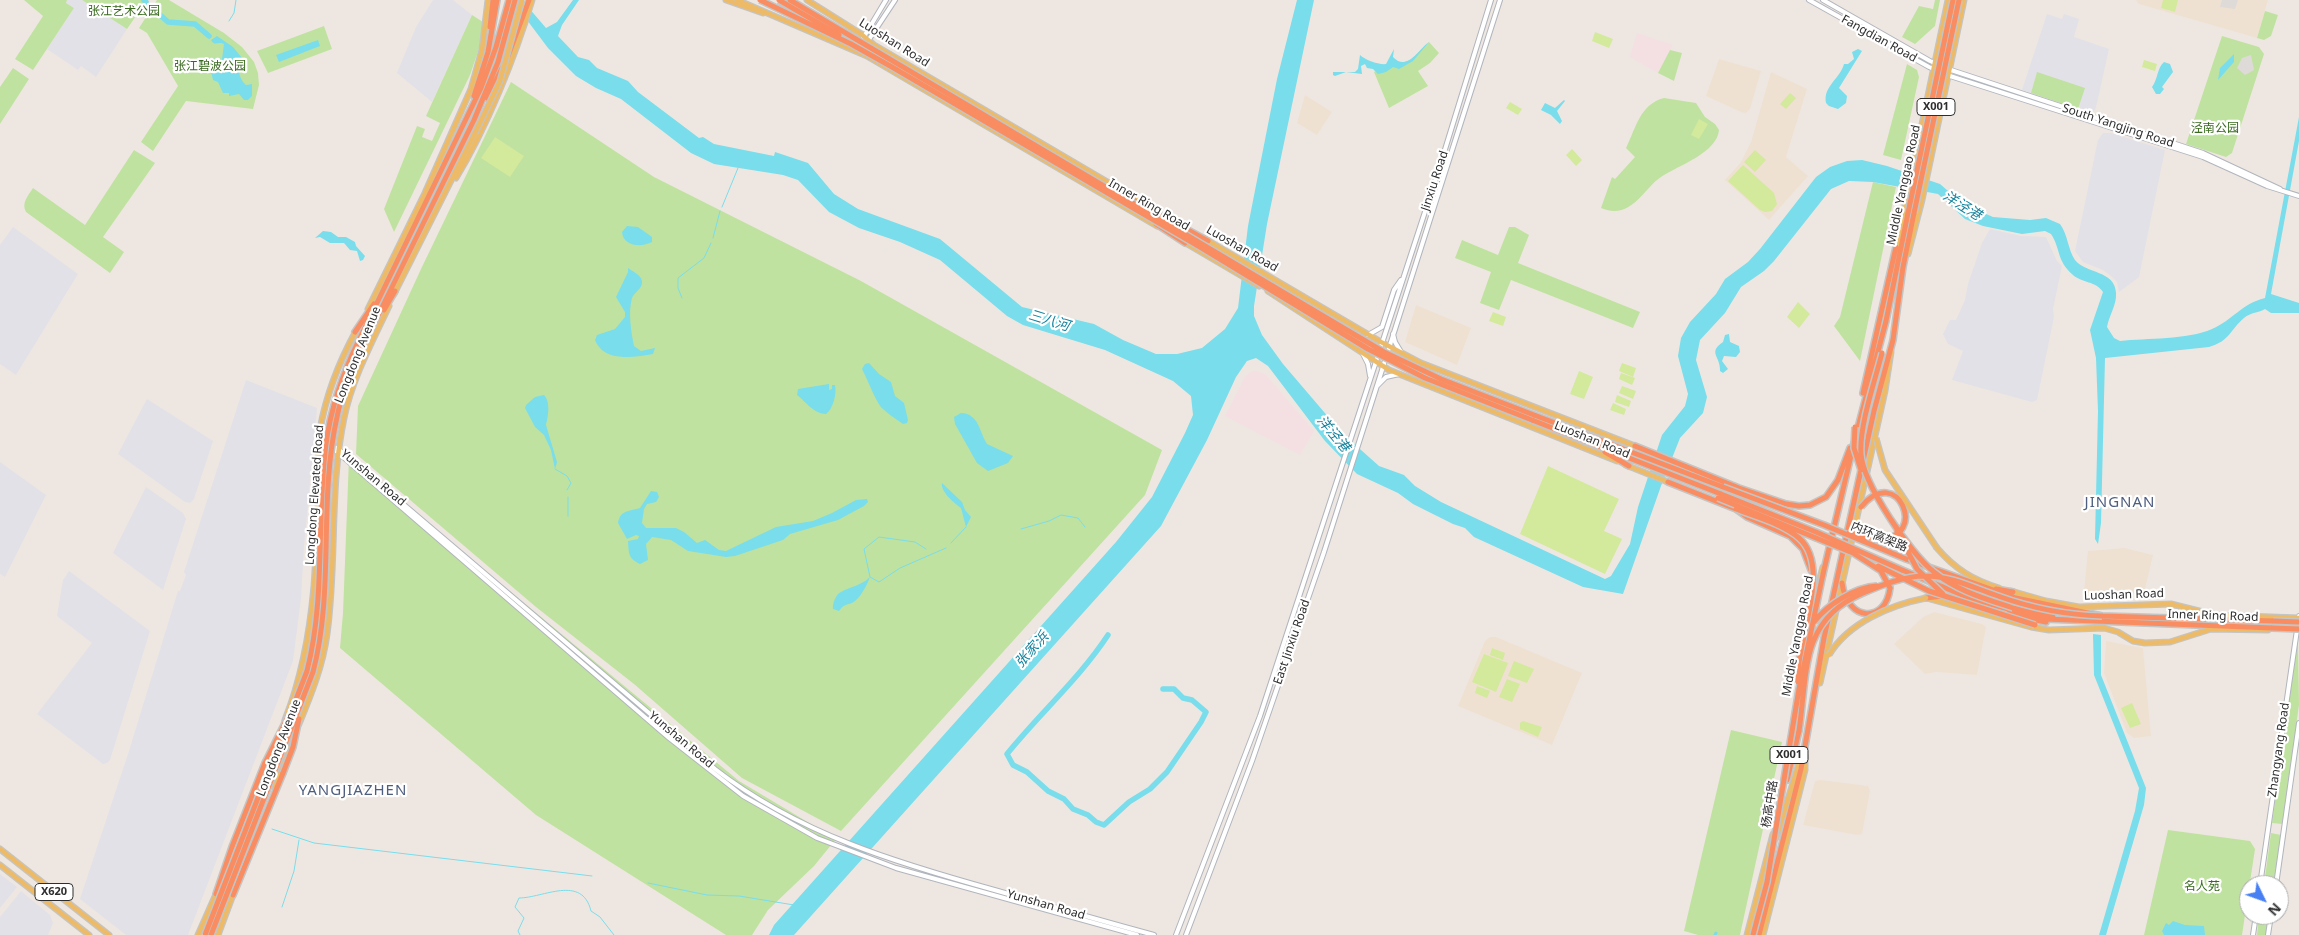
<!DOCTYPE html>
<html>
<head>
<meta charset="utf-8">
<style>
  body { margin:0 }
  #map { position:relative; width:2299px; height:935px; overflow:hidden; background:#eee7e1; font-family:"Noto Sans",sans-serif }
  canvas { display:block }
  .north { position:absolute; left:2239px; top:875px; width:50px; height:50px; box-sizing:border-box; background:#fff; border:1px solid #ababab; border-radius:50%; rotate:132deg; font-size:14px; font-weight:700; line-height:20px; text-align:center; color:#2e2e2e }
  .north::after { content:''; display:block; margin:auto; width:18px; height:22px; background:#4880f4; clip-path:polygon(50% 0,100% 100%,50% 72%,0 100%) }
</style>
</head>
<body>
<div id="map">
<canvas width="2299" height="935"></canvas>
<div class="north">N</div>
</div>
<script>
const ctx = document.querySelector('canvas').getContext('2d');
ctx.lineJoin = 'round';
function fill(path, color) {
  ctx.fillStyle = color;
  ctx.fill(path, 'evenodd');
}
function trace(path, color, width, dash) {
  ctx.strokeStyle = color;
  ctx.lineWidth = width;
  ctx.lineCap = dash ? 'butt' : 'round';
  ctx.setLineDash(dash || []);
  ctx.stroke(path);
}
function drawText(font, color, halo, rows, align = 'center') {
  ctx.font = font + ' "Noto Sans","Noto Sans SC",sans-serif';
  ctx.lineWidth = 4.5;
  ctx.setLineDash([]);
  ctx.textBaseline = 'middle';
  ctx.strokeStyle = halo;
  ctx.fillStyle = color;
  for (const [text, x, y, turn = 0] of rows) {
    ctx.save();
    ctx.translate(x, y);
    ctx.rotate((+turn || 0) * Math.PI / 180);
    ctx.textAlign = isNaN(turn) ? turn : align;
    if (halo) ctx.strokeText(text, 0, 0);
    ctx.fillText(text, 0, 0);
    ctx.restore();
  }
}
const industrial = new Path2D(`
  M67 0H82L127 29 96 77 81 66 78 70 47 49 74 8 66 3Z
  M433 0H453L472 15 432 102 397 73 416 27Z
  M2047 14 2062 19 2064 14 2079 19 2074 37 2109 49 2097 103 2095 110 2091 112 2022 90Z
  M2103 133H2111L2165 150 2139 277 2119 292 2117 282 2111 276 2103 270 2083 262 2075 251 2098 140Z
  M13 227 78 274 16 375 0 364V245Z
  M1990 229 2021 236 2046 237 2057 261 2062 266 2053 309 2054 317 2037 400 2032 402 1952 380 1963 351 1948 344 1943 334 1950 320H1956L1965 300 1968 284 1982 243Z
  M246 380 317 408 304 546 301 598 293 661 188 935H126L80 899 129 751 178 591H180L186 575 184 572Z
  M147 399 213 441 194 499 190 503 185 502 118 454Z
  M0 462 46 495 5 577 0 574Z
  M146 487 183 513 186 519 163 590 113 553Z
  M69 571 150 631 110 760 107 763 103 764 37 714 92 643 57 616 63 580Z
  M0 874 17 887 0 908Z
  M21 891 50 915 53 923 48 935H0V917Z`);
const education = new Path2D(`
  M2136 0H2268L2257 38 2139 4Z
  M1719 59 1761 71 1750 109 1746 113 1741 112 1706 96Z
  M1771 72 1807 89 1786 157 1808 176 1769 220 1725 180 1741 162 1751 142Z
  M1305 95 1332 112 1317 135 1297 123Z
  M1416 305 1471 328 1457 365 1405 342Z
  M2124 548 2153 555 2143 598 2116 602 2083 601 2088 551Z
  M1934 612 1982 624 1986 627 1977 675 1936 672 1925 674 1894 644 1923 617Z
  M1490 637H1496L1582 673 1552 745 1458 706 1485 641Z
  M2106 641 2143 648 2151 736 2134 738 2127 733 2104 673Z
  M1821 780 1868 786 1870 791 1862 834 1857 835 1803 825 1815 781Z`);
const medical = new Path2D(`
  M1637 33 1673 45 1658 73 1630 57Z
  M1252 371H1258L1266 375 1314 431 1300 455 1225 416 1245 377Z`);
const green = new Path2D(`
  M24 0H67L66 3 74 8 33 70 15 59 43 16Z
  M82 0H147L127 29Z
  M157 0H169L224 33 242 47 254 62 258 73 259 85 253 109 186 101 153 151 141 142 178 86 147 33 139 28Z
  M1935 0H1940L1935 26 1915 44 1902 37 1919 6 1933 9Z
  M2265 11 2278 15 2271 36 2264 40 2257 38Z
  M472 15 483 22 480 46 470 75 394 232 384 209 417 126 425 129 422 137 432 141 440 123 426 116Z
  M324 26 332 49 268 73 257 51Z
  M2222 36 2259 47 2264 54 2232 153 2226 157 2186 144Z
  M1429 42 1439 53 1430 63 1418 71 1428 86 1389 108 1374 72 1381 68 1411 60Z
  M1670 50 1682 53 1674 81 1658 73Z
  M1907 64 1917 70 1919 77 1901 160 1883 155Z
  M13 68 29 79 0 124V87Z
  M2037 72 2085 88 2078 109 2031 93Z
  M511 82 654 177 861 281 1162 450 1145 495 841 831 742 778 634 684 536 607 356 454 358 406 421 269Z
  M1664 98 1696 103 1705 117 1715 124 1719 130C1717 153 1679 165 1661 177 1644 188 1631 221 1601 208L1612 177 1615 179 1635 157 1626 148C1636 128 1640 104 1664 98Z
  M134 150 155 163 103 237 124 252 110 273 26 212C21 203 28 196 33 188L85 225Z
  M1873 182 1896 187 1860 361 1834 326 1840 317Z
  M1509 227H1515L1529 235 1518 263 1640 312 1633 328 1511 280 1499 310 1480 303 1491 272 1455 258 1462 240 1498 255Z
  M349 458 739 781 836 839 814 866 768 910 752 935H726L536 815 340 648 343 613Z
  M2298 640 2299 705 2282 824 2272 823Z
  M1731 730 1782 742 1740 935H1698L1684 931Z
  M2168 830 2250 841 2255 849 2242 935H2144Z
  M2271 833 2281 835 2273 885H2264Z
  M2259 915H2269L2266 935H2257Z`);
const pitch = new Path2D(`
  M2163 0H2178L2175 12 2161 8Z
  M1595 32 1613 39 1609 48 1592 41Z
  M2144 60 2157 64 2155 71 2142 67Z
  M1790 93 1796 98 1786 109 1780 104Z
  M1510 102 1522 109 1518 115 1506 108Z
  M1699 119 1708 124 1699 139 1691 135Z
  M495 137 524 156 510 177 481 158Z
  M1572 149 1582 160 1576 166 1566 155Z
  M1755 150 1766 160 1755 172 1744 162Z
  M1743 165 1774 193 1777 204 1772 211 1765 212 1760 210 1728 181Z
  M1798 302 1810 314 1799 328 1787 317Z
  M1493 312 1506 317 1503 326 1489 321Z
  M1622 363 1636 368 1633 377 1619 371Z
  M1579 371 1593 377 1584 399 1570 394Z
  M1621 373 1635 378 1632 385 1619 379Z
  M1622 386 1636 391 1633 399 1619 393Z
  M1617 395 1631 401 1629 407 1615 402Z
  M1613 403 1626 409 1624 415 1610 410Z
  M1548 466 1619 499 1604 531 1622 539 1605 574 1520 534Z
  M1492 648 1505 653 1503 660 1490 655Z
  M1484 654 1508 663 1496 692 1472 682Z
  M1514 661 1534 669 1527 683 1508 676Z
  M1507 679 1520 684 1512 702 1499 697Z
  M1477 686 1490 691 1487 698 1475 693Z
  M2132 703 2141 724 2130 728 2121 708Z
  M1523 721 1542 727 1538 737 1520 729V723Z`);
const plaza = new Path2D(`
  M2222 0H2238L2235 9 2220 7Z
  M2251 55 2254 70 2245 75 2237 68 2242 58Z`);
const water = new Path2D(`
  M512 0H522L546 28 557 22 573 0H579L562 25 558 36 578 57 589 60 597 68 628 81 638 92 699 138 703 137 714 144 774 156 775 152 808 163 834 194 858 209 940 239 1022 307 1094 324 1123 340 1156 354H1177L1202 348 1225 329 1238 308 1248 226 1277 79 1297 0H1314L1267 224 1254 306V316L1262 335 1283 364 1342 433 1379 466 1404 475 1415 486 1441 502 1605 579 1611 576 1630 544 1638 507 1662 435 1685 406 1688 394 1678 356 1681 338 1690 322 1716 294 1725 279 1748 262 1760 249 1816 177 1830 167 1847 161 1862 160 1887 166 1940 184 1963 204 1993 217 2030 220 2046 218 2060 224C2068 235 2068 250 2075 260 2086 274 2115 270 2116 293 2117 304 2109 316 2107 327L2114 338 2120 341C2147 338 2187 340 2212 329 2233 320 2241 304 2265 298L2299 117V141L2271 294 2299 303V313H2271L2265 309C2259 313 2251 312 2244 318 2230 330 2230 341 2209 347L2105 358 2101 523 2098 544 2095 539 2098 411 2096 358 2090 330 2103 292C2096 281 2082 283 2073 275 2056 260 2061 249 2051 234L2045 231 2022 234 1983 226 1965 219 1938 194 1873 182 1849 181 1831 189 1774 261 1764 271 1741 287 1725 313 1700 340 1696 360 1707 397 1703 413 1680 438 1661 486 1623 594 1583 587 1474 537 1465 528 1453 524 1413 504 1398 493 1357 474 1325 441 1268 366 1256 358 1247 361 1236 377 1207 440 1161 526 794 935H769L774 925 1116 542 1152 497 1185 433 1193 415 1191 396 1173 381 1105 350 1023 325 1007 316 940 260 900 242 859 228 829 212 798 180 783 175 714 164 691 153 621 99 596 88 576 76 548 48Z
  M217 36 233 47 242 58C237 67 238 78 246 85L252 84V96L248 100H244L239 94 229 96V93H223L218 82 213 80 210 67 215 58 222 59 224 44C219 41 214 47 211 40Z
  M318 40 320 46 279 62 276 55Z
  M1429 42 1413 61 1399 69 1393 67 1386 72 1378 74 1373 69 1367 68 1365 64 1361 66 1362 74 1346 72 1335 76 1333 75V72H1355L1358 69 1360 55C1365 60 1379 65 1386 64L1394 49 1393 57C1407 72 1418 50 1429 42Z
  M1858 49 1862 51 1839 88 1847 96 1846 103 1838 109 1829 106 1826 103C1823 86 1840 79 1844 64H1848L1854 59 1852 52Z
  M2234 54V62L2218 80 2220 68Z
  M2164 62 2170 64 2173 72 2162 87 2164 89 2160 94H2156L2152 87C2158 79 2157 68 2164 62Z
  M1564 100 1565 101 1557 111 1562 121 1560 124 1551 115 1541 110 1545 103 1555 108Z
  M627 226 638 227 652 237V242C641 248 623 246 622 232Z
  M323 231 331 232 338 237H346L355 242 356 246 365 256 363 260 360 261 357 251 350 250 344 243H330L320 237 315 238Z
  M628 268C632 271 641 275 642 281 643 289 634 292 632 298 628 312 631 331 634 346L641 351 655 348 653 354C635 357 604 363 595 340L597 335 615 329 625 317V312L616 297 628 272Z
  M1729 334 1730 342 1739 346 1740 352 1736 357 1724 356 1722 361 1728 369 1723 373 1720 371C1721 356 1707 353 1723 342L1725 335Z
  M869 363 879 374 891 382 895 396 904 403 908 420 907 423 903 424C896 419 888 414 883 409 877 405 867 378 862 369L865 364Z
  M829 384V390L832 389V385H835C837 394 833 409 826 414 814 414 806 402 797 395L798 389Z
  M544 395C551 402 548 417 546 425L557 462 555 469 551 450 544 435 535 427 525 408 526 405 535 397Z
  M961 413C979 414 979 431 987 444L1013 456 1008 463 988 471 977 463 955 424 954 417Z
  M942 483 962 502 965 510 971 517 966 527 961 508C954 503 940 491 942 483Z
  M651 491 657 492 659 497 656 502 647 504 644 509 642 523 646 528H676L684 532 697 543 705 540 719 550 726 551 776 527 813 521 832 513 856 500 867 499 868 502 864 506 838 520 790 534 783 540 735 556 726 557 688 551 671 540 652 537 646 544 648 560 640 564C628 558 629 554 628 541L638 539 639 536 636 535 627 539 618 523C620 510 630 511 640 508Z
  M870 577C867 585 860 599 852 603 846 605 843 605 839 611L833 609C832 604 836 594 841 592 851 586 861 586 870 577Z
  M2093 634 2101 635V675L2146 788 2144 805 2106 935H2099L2135 811 2139 788 2094 675Z
  M2173 921 2185 925 2204 926 2205 935H2164L2162 931 2166 923 2169 925Z`);
const stream = new Path2D(`
  M229 21 234 13 236 0
  M722 207 738 168
  M713 238 720 211
  M682 298 678 288V278L704 258 711 243
  M555 469 567 476 571 483 567 490
  M568 497V516
  M1021 529 1049 521 1061 515 1078 518 1085 527
  M951 543 966 527
  M926 549 915 542 879 537 864 549 870 577 879 582 900 568 946 548
  M272 829 314 843 592 876
  M648 883 707 895 739 896 794 905
  M282 907 294 871 299 840
  M520 935 518 931 524 918 515 907 519 898C543 898 582 874 591 911L600 917 614 935`);
const canal = new Path2D(`
  M1715 935 1716 933`);
const river = new Path2D(`
  M144 0 146 2
  M150 6 168 22 195 24 209 36
  M1108 635C1079 679 1040 713 1007 754L1013 765 1027 772 1048 791 1064 799 1073 809 1088 815 1096 822 1104 825 1129 802 1150 789 1167 772 1201 722 1206 712 1192 700 1183 698 1174 689H1163`);
const secondary = new Path2D(`
  M1809 0 1929 67 1950 76 2203 157 2267 186 2299 196
  M1823 0 1930 61 1951 70 2203 153 2280 189
  M864 47 895 0
  M856 50 886 0
  M1393 334 1395 342 1401 352
  M1368 335 1382 327 1394 290 1401 280
  M1362 352 1368 364 1370 376
  M1377 386 1386 377 1399 374
  M2260 885 2299 616
  M2276 885 2299 723
  M1137 935 896 868 817 838 743 796 669 738 320 437 343 453 715 769C799 834 897 863 998 891 1050 906 1102 921 1154 935
  M1176 935 1260 716 1439 169 1491 0
  M1186 935 1252 761 1324 552 1500 0
  M2253 935 2256 915
  M2268 935 2271 915`);
const primary = new Path2D(`
  M726 0 763 13
  M737 0 867 56 1157 226
  M807 0 861 34 874 45 1138 200
  M456 178C487 127 515 57 532 0
  M1205 239 1381 342 1421 363 1635 446
  M1184 242 1259 286
  M1896 249 1948 0
  M1908 254 1922 200 1964 0
  M1268 291 1389 370 1617 461
  M394 294 475 133
  M368 309 425 193 471 89 482 50 488 0
  M1626 465 1668 482
  M1937 548C1955 569 1973 580 1999 588
  M2011 591 2046 601 2079 607 2171 604 2215 615 2299 618
  M1930 599 2031 627 2049 630 2104 628 2118 632 2133 641 2145 643 2170 642 2211 629 2268 630
  M1812 607 1823 567
  M1801 664 1807 635
  M1820 683 1885 391 1891 352
  M285 720C302 677 310 632 314 586 316 560 317 533 318 506 318 481 317 456 320 430 326 395 339 362 356 331
  M299 724C311 695 323 665 327 634 337 562 329 489 344 418 352 379 372 342 389 306
  M275 787 292 743
  M1776 838 1801 757
  M0 849 109 935
  M0 865 89 935
  M1758 906 1767 870
  M198 935 217 892
  M218 935 234 892
  M1747 935 1773 834
  M1763 935 1800 790 1805 770V756`);
const highway = new Path2D(`
  M490 27 493 0
  M508 56 529 0
  M474 96 488 52 497 0
  M487 98 502 68
  M1124 195 1208 241
  M1156 224 1185 243
  M384 310 395 291
  M355 332 374 304
  M359 340 481 88 496 47 509 0
  M365 342 474 120 498 62 515 0
  M1863 393 1896 247
  M1534 415 1723 487
  M1532 420 1721 494
  M1856 435 1886 321 1908 213
  M1635 446 1739 488 1786 504 1799 506 1810 505 1826 497 1838 480 1850 448
  M1605 452 1629 466
  M1668 482 1736 509 1747 517 1790 536 1803 549 1811 570
  M1906 559 2016 598 2102 616 2273 621
  M1902 570 1972 599 2045 619 2272 628
  M1823 574 1854 443
  M1842 583C1847 622 1886 624 1890 588
  M1996 589 2013 592
  M1926 598 1943 596
  M2013 608 2053 617
  M2008 614 2046 622
  M1787 780 1799 731
  M216 894 232 847 265 763
  M233 895 283 773
  M1759 935 1801 769 1824 638 1874 411 1893 340 1903 267 1914 213`);
const primaryBridge = new Path2D(`
  M475 133 500 81 522 0
  M1876 438 1885 470 1937 548
  M1829 655C1848 623 1890 605 1926 598`);
const highwayBridge = new Path2D(`
  M760 0 851 44 892 67 1200 247 1368 349 1425 378 1532 420
  M779 0 839 35
  M790 0 1384 352 1441 379 1534 415
  M1908 213 1953 0
  M1914 213 1959 0
  M1882 353C1875 381 1859 426 1861 454 1863 484 1910 553 1934 572 1957 591 1986 599 2013 608
  M1855 427 1854 448 1861 470
  M1723 487 1824 525 1906 559
  M1721 494 1816 532 1902 570
  M1718 498 1853 553 1881 571 1890 588
  M1736 509C1756 517 1783 524 1799 538 1833 568 1795 642 1798 682
  M1897 531 1917 569 1943 594
  M1849 533C1859 535 1870 539 1880 539 1929 538 1898 462 1861 507
  M1878 566 1929 591 2035 625
  M2273 621 2299 622
  M1814 622C1827 605 1855 587 1877 586
  M2272 628 2299 629
  M1799 731C1803 705 1804 665 1813 642 1823 617 1840 603 1863 593 1882 585 1904 576 1925 576 1951 576 1974 588 1998 596 2031 608 2067 615 2102 616
  M265 763 288 717
  M283 773 293 747 299 719
  M205 935 307 671C326 597 316 520 326 444 331 407 343 373 359 340
  M211 935 313 672C335 589 318 501 337 417 342 391 353 366 365 342
  M1753 935 1767 882 1799 689 1823 574`);
const shields = [
  [1936,107,38],
  [1789,755,38],
  [54,892,38]
];
const shieldNames = [
  ["X001",1936,107],
  ["X001",1789,755],
  ["X620",54,892]
];
const parkNames = [
  ["张江艺术公园",124,12],
  ["张江碧波公园",210,67],
  ["泾南公园",2215,129],
  ["名人苑",2202,887]
];
const streetNames = [
  ["Fangdian Road",1879,39,29],
  ["Luoshan Road",894,43,32],
  ["South Yangjing Road",2118,126,18],
  ["Jinxiu Road",1435,181,-72],
  ["Middle Yanggao Road",1904,185,-78],
  ["Inner Ring Road",1149,205,30],
  ["Luoshan Road",1242,249,30],
  ["Longdong Avenue",358,355,-68],
  ["Luoshan Road",1592,440,22],
  ["Yunshan Road",373,478,40],
  ["Longdong Elevated Road",315,495,-86],
  ["内环高架路",1879,537,22],
  ["Luoshan Road",2124,595,-2],
  ["Inner Ring Road",2213,616,2],
  ["Middle Yanggao Road",1798,636,-79],
  ["East Jinxiu Road",1292,642,-71],
  ["Yunshan Road",681,740,40],
  ["Longdong Avenue",279,748,-69],
  ["Zhangyang Road",2279,750,-82],
  ["杨高中路",1770,804,-81],
  ["Yunshan Road",1046,905,16]
];
const waterNames = [
  ["洋泾港",1962,206,32],
  ["三八河",1049,321,17],
  ["洋泾港",1333,434,50],
  ["张家浜",1032,650,-48]
];
const quarterNames = [
  ["JINGNAN",2120,503],
  ["YANGJIAZHEN",353,791]
];
fill(industrial, '#e2e1e7');
fill(education, '#efe1d1');
fill(medical, '#f4dfe3');
fill(green, '#c0e2a0');
fill(pitch, '#d3e99c');
fill(plaza, '#dedad8');
fill(water, '#79ddeb');
trace(stream, '#79ddeb', 1);
trace(canal, '#79ddeb', 3);
trace(river, '#79ddeb', 5.5);
trace(secondary, '#b1b5bd', 6);
trace(primary, '#c4c4c4', 7);
trace(highway, '#c4c4c4', 8);
trace(secondary, '#fff', 4);
trace(primary, '#edbb67', 4.5);
trace(highway, '#f98d61', 5);
trace(primaryBridge, '#c4c4c4', 7, []);
trace(highwayBridge, '#c4c4c4', 8, []);
trace(primaryBridge, '#edbb67', 4.5);
trace(highwayBridge, '#f98d61', 5);
for (const [x, y, w] of shields) {
  const box = new Path2D();
  box.roundRect(x - w / 2, y - 8.5, w, 17, 4);
  ctx.fillStyle = '#fff';
  ctx.fill(box);
  trace(box, '#2e2e2e', 1);
}
drawText('bold 11px', '#2e2e2e', null, shieldNames);
drawText('12px', '#386a1e', '#fff', parkNames);
drawText('12px', '#2e2e2e', '#fff', streetNames);
drawText('italic 14px', '#12819d', '#fff', waterNames);
ctx.letterSpacing = '1px';
drawText('15px', '#4e5e7e', '#fff', quarterNames);
ctx.letterSpacing = '0px';
</script>
</body>
</html>
